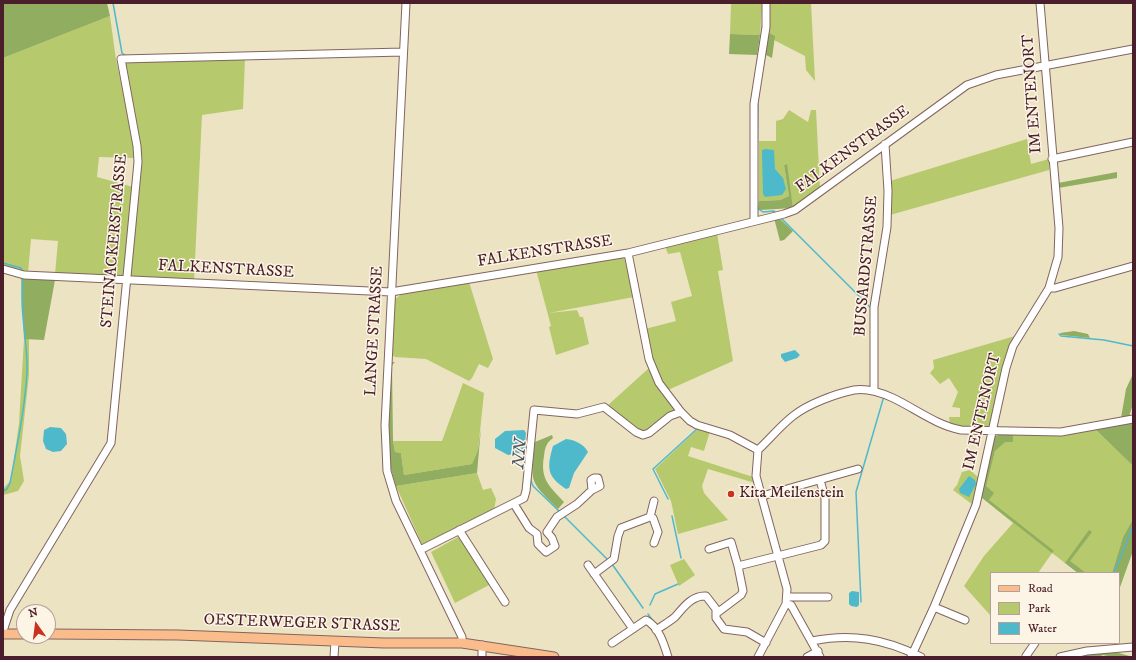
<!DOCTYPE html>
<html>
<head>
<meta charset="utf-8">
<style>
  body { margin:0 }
  #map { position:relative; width:1136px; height:660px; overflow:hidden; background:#ece3c3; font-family:"IM FELL DW Pica",serif }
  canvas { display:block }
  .frame { position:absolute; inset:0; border:4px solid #4a1f2b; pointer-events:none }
  .legend { position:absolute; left:990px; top:572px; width:130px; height:72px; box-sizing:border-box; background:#fcf5e5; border:1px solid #b59f9b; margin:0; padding:5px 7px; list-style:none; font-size:12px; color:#4a1f2b }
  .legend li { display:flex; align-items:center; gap:8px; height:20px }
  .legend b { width:20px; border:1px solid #b59f9b }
  .north { position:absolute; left:16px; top:604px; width:40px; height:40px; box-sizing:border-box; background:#fcf5e5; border:1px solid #b59f9b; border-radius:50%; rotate:346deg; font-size:11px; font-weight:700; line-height:16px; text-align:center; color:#4a1f2b }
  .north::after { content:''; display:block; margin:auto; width:14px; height:18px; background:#c8321e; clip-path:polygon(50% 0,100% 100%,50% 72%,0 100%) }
</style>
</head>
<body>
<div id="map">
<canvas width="1136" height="660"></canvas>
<div class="frame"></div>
<ul class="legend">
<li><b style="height:5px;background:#fabc8b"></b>Road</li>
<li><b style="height:11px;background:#b6c96d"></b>Park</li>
<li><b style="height:11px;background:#4fb9cc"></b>Water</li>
</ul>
<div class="north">N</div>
</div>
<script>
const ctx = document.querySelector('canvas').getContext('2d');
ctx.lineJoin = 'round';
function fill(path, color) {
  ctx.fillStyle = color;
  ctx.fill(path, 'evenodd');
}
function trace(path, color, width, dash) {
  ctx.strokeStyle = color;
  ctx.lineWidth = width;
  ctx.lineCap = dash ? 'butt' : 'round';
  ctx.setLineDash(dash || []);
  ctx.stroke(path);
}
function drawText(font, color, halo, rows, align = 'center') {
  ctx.font = font + ' "IM FELL DW Pica",serif';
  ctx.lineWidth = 3;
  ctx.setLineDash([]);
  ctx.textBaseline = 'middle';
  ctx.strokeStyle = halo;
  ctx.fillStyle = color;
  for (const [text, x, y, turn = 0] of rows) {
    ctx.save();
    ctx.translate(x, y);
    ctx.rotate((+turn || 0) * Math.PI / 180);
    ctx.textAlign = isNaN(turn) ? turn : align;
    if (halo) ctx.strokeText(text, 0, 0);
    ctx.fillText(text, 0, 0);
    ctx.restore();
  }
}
const green = new Path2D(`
  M731 3H762L760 35 730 34Z
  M769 3H811L815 81 806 70 805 56 774 40V36L767 32Z
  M110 16 116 60 135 145V158L99 157 97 177 133 187 125 278 55 274 58 241 31 239 28 273 3 266V58Z
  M245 58 243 109 202 115 194 281 131 278 129 275 139 159 124 65 129 61Z
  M789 110 808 122 811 110H816L820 189 793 208 786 164 784 165 789 196 780 200 759 201V141H776V121L783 119Z
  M1027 139 1031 164 1049 159V170L890 215V181Z
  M717 233 723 270 718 271 733 361 668 390 654 368 645 329 676 321 671 302 692 296 680 252 668 254 665 246Z
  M620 256 626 260 634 297 549 313 577 310 580 317H583L589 344 556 355 549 327 551 326 536 270Z
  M469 282 493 359 488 368 479 364 472 378 469 381 426 359 395 357 392 355 395 299 402 294Z
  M1015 336 1003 368 991 425 986 429 959 427 950 425 949 417H960V408L952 407 958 392 949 378 940 384 930 373 934 368 933 360Z
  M24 339H29V375L20 456 24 481 18 491 3 495V489L11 480 19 423Z
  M649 368 657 384 675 406 674 411 648 432H640L607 406Z
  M463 383 484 393 478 450 472 464 404 475 401 453 395 452 393 441H442Z
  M699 428 710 431 704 451 691 447 688 456 753 477 755 483 708 469 702 486 704 493 728 520 678 534 671 501 655 469Z
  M1094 428 1133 466V519L1123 537 1112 573H1078L1052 553 1038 573H991V616L964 586 984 556 1013 523 981 497 1000 434Z
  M970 470 979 478 973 505 953 490 957 485 962 472Z
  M477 473 483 490 491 488 496 499 494 510 422 544 396 486Z
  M460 536 491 584 455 603 431 552Z
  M684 559 695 575 679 586 670 565Z`);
const forest = new Path2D(`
  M3 3H107L110 16 3 58Z
  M767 32 775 36 772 58 764 54Z
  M730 34 760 35 757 55 729 54Z
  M787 164 793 208 760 210 758 209 759 201 780 200 789 196 784 165Z
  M1117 172V178L1058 188V183Z
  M774 218H779L793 231 784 240 780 241Z
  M21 277 55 280 44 340 24 339Z
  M1074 331 1088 334 1090 338 1061 335 1060 333Z
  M392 362H395L392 365 393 441 395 452 401 453 404 475 472 464 478 450 481 428 477 473 396 486 387 455 389 364Z
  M1132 376H1133V404L1129 417 1121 418 1126 389Z
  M1133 421V466L1094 428Z
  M1000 434H1013V442H1005L995 451 986 486 994 493 989 500 1054 551 1052 553 981 497 994 437Z
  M552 435 553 438C546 443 545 448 544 456 540 479 549 486 564 502L558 509C528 479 531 483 535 442Z
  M1133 519V551L1119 590V573H1112L1123 537Z
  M1089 530 1092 532 1070 561 1086 573H1078L1065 563Z
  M1112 651 1133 657H1114L1102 655 1101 657H1070Z`);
const water = new Path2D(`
  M766 149 774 150 775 169 783 178 786 189 782 195 765 197 763 194 762 155V150Z
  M795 350 800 355 797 358 785 362 781 357V354Z
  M50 427 61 428 66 434 67 444 61 451 53 452 46 449 43 441 44 430Z
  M524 430 526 433 524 452 508 455 495 448V439L505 431Z
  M566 439C575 440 584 444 588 452L574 473 569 488 566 489C546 476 547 467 553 446Z
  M969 476 975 480 976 484 969 497 960 493 959 489Z
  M852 591 859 592V605L857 607 851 606 849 604V593Z`);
const stream = new Path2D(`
  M113 3 122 53 126 56
  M762 31 763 21
  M757 166 758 104
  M757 208 763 212 774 211 776 213
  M780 217 871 308
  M3 263 21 268 23 272
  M1059 334 1061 336 1104 340 1133 346
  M530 478 533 486 559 511
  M3 491 7 489 10 483C17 446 25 409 27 371 28 341 19 311 23 280
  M668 499 653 469 698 428
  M564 516 608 560
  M672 516 681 558
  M612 564 643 608
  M1114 573 1133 526
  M861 602 856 492 884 396
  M650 605 655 594 678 584
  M648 614 653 621
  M1091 657 1093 653`);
const minor = new Path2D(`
  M406 3 385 425 387 471 396 501 462 637V643
  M1052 159 1133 142
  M754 221V104L766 27V3
  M628 253 649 359 659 383 681 412 690 421 697 425 730 435 758 450
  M3 269 24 275 391 292 628 253 784 214 795 210 967 85 996 75 1133 49
  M1049 288H1055L1133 266
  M874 391V307L887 227 888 191 885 144
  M758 450C770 439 780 426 793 416 808 404 835 394 854 390 867 388 882 393 893 398 916 409 936 425 961 430L1061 432 1133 419
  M758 450 756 476 787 589 786 604 758 657
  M762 496 858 469
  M514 504 529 528 537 534 538 544 546 552 555 546 552 538 547 532 557 517 577 504 592 490 600 486 598 478H594L591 480 592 490
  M459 530 505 602
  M654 543 658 532 653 518 650 517 654 501
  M709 549 731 542 738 566 821 545 825 541V498L820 480
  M420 550 524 498 526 491 534 410 577 414 604 407 636 432 643 435 649 433 670 416 681 412
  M588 565 633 629
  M594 574 614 559 618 536 621 528 650 517
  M788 597H828
  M786 604 791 605 820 657
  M934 607 965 620
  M717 613 741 595 743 591 738 566
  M656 630C662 626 669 622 675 617 683 608 692 595 706 596L716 609V618L724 629 747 632 766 643
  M3 631 10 610 111 443 138 162 137 146 121 59 403 52
  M812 641C852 633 885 639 921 657
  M612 643 646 620C659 627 664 644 668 657
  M482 645V657
  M1026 656 1035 643
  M334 657 335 642
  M807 657 818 651
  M911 657 934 607 976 505 1006 368 1013 346 1049 288 1058 257 1059 228 1040 3
  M1060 657 1087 651 1133 647`);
const major = new Path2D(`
  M3 634H24
  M48 634 178 635 384 643H462L554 657`);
const markers = [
  [731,494,4,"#c8321e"]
];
const streetNames = [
  ["IM ENTENORT",1033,94,-94],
  ["FALKENSTRASSE",853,150,-36],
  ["STEINACKERSTRASSE",115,241,-85],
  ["FALKENSTRASSE",545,252,-9],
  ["BUSSARDSTRASSE",867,266,-85],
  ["FALKENSTRASSE",226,270,3],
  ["LANGE STRASSE",375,331,-87],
  ["IM ENTENORT",983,412,-77],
  ["OESTERWEGER STRASSE",302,624,2]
];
const poiNames = [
  ["Kita Meilenstein",739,494]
];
const waterNames = [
  ["NN",521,454,-85]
];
fill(green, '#b6c96d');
fill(forest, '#90ad60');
fill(water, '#4fb9cc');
trace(stream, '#4fb9cc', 1.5);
trace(minor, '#836460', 9);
trace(major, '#836460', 11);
trace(minor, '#fff', 7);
trace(major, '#fabc8b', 9);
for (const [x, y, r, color] of markers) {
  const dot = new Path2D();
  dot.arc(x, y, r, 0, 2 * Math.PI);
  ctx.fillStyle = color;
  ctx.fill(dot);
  trace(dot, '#fcf5e5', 1.5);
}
drawText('16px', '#4a1f2b', '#fcf5e5', streetNames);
drawText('16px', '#4a1f2b', '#fcf5e5', poiNames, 'left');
drawText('italic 17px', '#4c5563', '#fcf5e5', waterNames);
</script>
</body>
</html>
